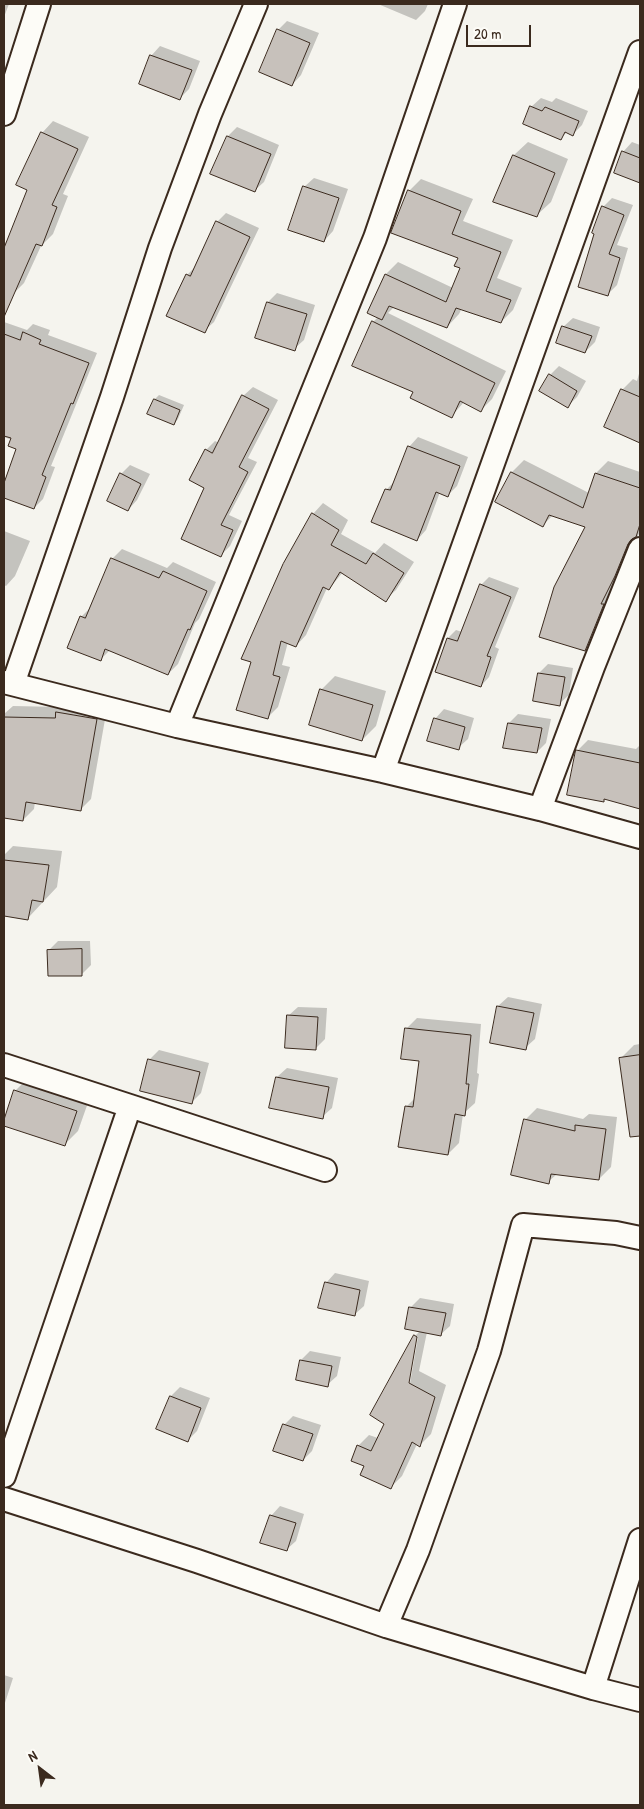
<!DOCTYPE html>
<html>
<head>
<meta charset="utf-8">
<style>
  body { margin:0 }
  #map { position:relative; width:644px; height:1809px; overflow:hidden; background:#f5f4ee; font-family:"Patrick Hand",sans-serif }
  canvas { display:block }
  .frame { position:absolute; inset:0; border:5px solid #3b2a1e; pointer-events:none }
  .north { position:absolute; left:15px; top:1744px; width:50px; height:50px; -webkit-text-stroke:4px #fdfcf7; paint-order:stroke; rotate:330deg; font-size:14px; font-weight:700; line-height:20px; text-align:center; color:#3b2a1e }
  .north::after { content:''; display:block; margin:auto; width:18px; height:22px; background:#3b2a1e; clip-path:polygon(50% 0,100% 100%,50% 72%,0 100%) }
  .scale { position:absolute; left:466px; top:25px; width:65px; height:22px; box-sizing:border-box; border:2px solid #3b2a1e; border-top:0; padding-left:6px; font-size:15px; line-height:18px; white-space:nowrap; color:#3b2a1e; -webkit-text-stroke:4px #fdfcf7; paint-order:stroke }
</style>
</head>
<body>
<div id="map">
<canvas width="644" height="1809"></canvas>
<div class="frame"></div>
<div class="north">N</div>
<div class="scale">20 m</div>
</div>
<script>
const ctx = document.querySelector('canvas').getContext('2d');
ctx.lineJoin = 'round';
function fill(path, color) {
  ctx.fillStyle = color;
  ctx.fill(path, 'evenodd');
}
function trace(path, color, width, dash) {
  ctx.strokeStyle = color;
  ctx.lineWidth = width;
  ctx.lineCap = dash ? 'butt' : 'round';
  ctx.setLineDash(dash || []);
  ctx.stroke(path);
}
const shadow = new Path2D(`
  M4 4H9L4 17Z
  M378 4H428L425 11 416 20Z
  M287 21 319 33 301 75 292 85 278 30Z
  M160 46 200 61 189 89 180 98 151 56Z
  M541 98 552 102 556 98 588 111 582 125 573 134 567 132 561 138 531 107Z
  M53 121 89 137 63 194 68 196 53 234 41 246 24 283 13 294 4 290V244L8 240 29 189 42 133Z
  M237 127 279 145 264 182 254 191 212 173 228 136Z
  M528 142 568 159 551 202 537 215 495 201 514 155Z
  M632 142 640 145V182L615 172 623 152Z
  M314 178 348 189 333 231 324 241 304 187Z
  M421 179 473 199 463 221 513 240 497 278 522 288 513 310 501 322 462 308 459 314 447 327 394 307 388 313 506 371 492 399 481 410 464 402 451 417 373 322 378 317 386 274 398 262 453 288 461 267 459 257 409 191Z
  M612 198 633 205 617 245 628 248 617 285 608 294 603 207Z
  M226 213 259 228 214 322 204 331 187 275 197 265 217 222Z
  M277 293 315 305 304 340 294 349 256 337 268 302Z
  M573 318 600 327 595 342 585 352 563 327Z
  M4 322 27 330 33 324 50 330 48 335 97 353 51 466 55 467 43 499 34 508 4 497V487L18 449 12 440 4 437Z
  M559 366 586 381 577 397 568 406 550 375Z
  M640 370V441L606 427 622 390 633 379 637 381Z
  M253 387 278 400 248 458 257 462 229 515 242 521 230 546 221 555 206 488V450L215 441 219 443 243 396Z
  M159 395 184 405 178 419 174 424 149 414 155 399Z
  M418 437 468 457 457 486 448 495 440 492 426 530 417 540 386 490 396 480 409 447Z
  M524 460 589 493 596 473 608 461 640 472V531L597 637 585 650 587 526 553 515 543 525 497 502 512 472Z
  M130 465 150 474 137 500 128 510 121 474Z
  M323 503 348 520 341 534 375 553 384 543 414 562 396 590 385 600 343 572 329 589 327 588 306 635 296 646 288 642 282 665 290 667 278 707 267 718 238 709 313 514Z
  M4 531 30 541 15 576 6 586 4 585Z
  M122 549 167 568 173 562 216 582 199 619 195 623 178 664 168 674 110 650 100 660 81 617 91 607 112 559Z
  M489 577 519 588 495 647 499 649 489 677 481 686 448 638 456 630 462 632 481 585Z
  M548 664 573 668 569 695 559 704 539 673Z
  M335 676 386 691 376 726 362 740 321 690Z
  M13 706 107 708 91 799 80 810 35 802 34 809 23 820 4 817V714Z
  M444 709 474 718 468 739 458 748 435 719Z
  M518 714 551 719 546 743 537 752 509 723Z
  M588 740 636 749 640 745V808L606 798 603 800 577 751Z
  M13 846 62 851 57 887 28 918 4 915V855Z
  M58 941H90L91 965 82 974 49 950Z
  M508 997 542 1004 535 1039 525 1048 498 1006Z
  M298 1007 327 1008 325 1039 316 1048 288 1016Z
  M417 1018 481 1024 477 1073 479 1074 475 1103 463 1114 459 1143 448 1154 406 1107 416 1097 421 1060 406 1029Z
  M640 1044V1118L629 1120 620 1059 634 1045Z
  M159 1050 209 1063 201 1093 192 1102 149 1060Z
  M287 1068 338 1078 332 1108 322 1117 271 1107 277 1077Z
  M29 1077 90 1097 78 1131 64 1145 4 1125 15 1091Z
  M537 1108 583 1119 589 1114 617 1117 611 1167 599 1179 557 1174 548 1182 525 1120Z
  M335 1273 369 1281 364 1306 354 1315 326 1283Z
  M420 1298 454 1304 450 1326 440 1335 427 1332 419 1371 446 1385 431 1434 419 1446 417 1444 402 1476 390 1488 366 1466 358 1446 369 1435 378 1438 385 1423 415 1336 420 1331 410 1308ZM418 1337 409 1389 406 1388 415 1340Z
  M310 1351 341 1357 337 1376 327 1385 301 1360Z
  M180 1387 210 1398 197 1431 188 1440 171 1396Z
  M293 1416 321 1425 312 1451 303 1460 284 1425Z
  M280 1506 304 1514 296 1541 286 1550 271 1516Z
  M4 1675 13 1678 4 1706Z`);
const building = new Path2D(`
  M277 29 310 43 292 86 259 72Z
  M150 55 192 70 180 100 139 84Z
  M530 106 542 111 545 107 579 121 573 136 565 132 561 140 523 124Z
  M41 132 78 149 52 205 57 207 42 246 36 244 4 317V248L27 190 16 185Z
  M227 136 271 154 255 192 210 174Z
  M622 151 640 158V183L614 173Z
  M513 155 555 173 537 217 493 202Z
  M303 186 339 198 324 242 288 230Z
  M408 190 461 211 452 234 501 252 486 291 511 300 501 323 456 308 447 328 389 306 382 320 367 313 385 274 446 302 460 268 454 266 458 258 391 233Z
  M602 206 624 215 609 254 620 258 608 296 578 287 594 234 592 233Z
  M216 221 250 237 205 333 166 316 186 274 190 276Z
  M267 302 307 314 295 351 255 338Z
  M372 321 495 383 481 412 460 401 452 418 410 398 413 392 352 366Z
  M562 326 592 336 585 353 556 343Z
  M23 332 41 340 39 344 89 363 73 404 71 403 42 475 46 477 34 509 4 498V483L16 449 8 446 11 438 4 436V334L20 340Z
  M549 374 577 391 568 408 539 391Z
  M621 389 640 397V443L604 427Z
  M242 395 269 409 239 467 248 472 221 525 233 530 221 557 181 539 204 488 189 480 205 449 212 453Z
  M154 399 180 410 174 425 147 414Z
  M408 446 460 466 448 497 436 492 417 541 371 522 385 489 390 490Z
  M511 472 583 508 595 473 640 488V524L636 537 632 539 628 544 615 576 601 604H604L585 651 539 637 554 587 585 527 549 515 543 527 495 502Z
  M120 473 141 484 128 511 107 501Z
  M312 513 339 530 331 545 366 564 373 553 404 573 386 602 340 572 329 590 323 587 296 647 281 641 273 675 280 677 268 719 236 710 251 662 241 659 283 564Z
  M111 558 159 578 163 571 207 591 190 630 188 629 168 675 105 649 101 661 67 648 80 616 85 618Z
  M480 584 511 597 487 656 491 657 481 687 435 672 447 638 457 641Z
  M538 673 565 677 560 706 533 701Z
  M320 689 373 705 362 741 309 725Z
  M56 712 97 719 81 811 26 802 23 821 4 818V717L55 718Z
  M434 718 465 727 459 750 427 741Z
  M508 723 542 728 537 753 503 748Z
  M576 750 640 763V809L604 799V802L567 795Z
  M4 860 49 865 43 902 32 900 28 920 4 916Z
  M82 949V976H48L47 950Z
  M497 1006 534 1013 526 1050 490 1043Z
  M287 1015 318 1017 316 1050 285 1048Z
  M405 1028 471 1035 466 1084H469L465 1116 455 1114 448 1155 398 1147 405 1106 413 1107 419 1061 401 1059Z
  M640 1055V1136L630 1137 619 1058Z
  M148 1059 200 1072 192 1104 140 1091Z
  M276 1077 329 1087 323 1119 269 1108Z
  M14 1090 77 1111 65 1146 4 1126V1120Z
  M524 1119 575 1131V1125L606 1129 599 1180 551 1174 549 1184 511 1175Z
  M325 1282 360 1290 355 1316 318 1308Z
  M409 1307 446 1313 441 1336 405 1329Z
  M414 1335 417 1337 409 1383 435 1397 420 1447 412 1442 391 1489 360 1475 364 1466 351 1461 357 1445 371 1451 384 1424 370 1415Z
  M300 1360 332 1366 328 1387 296 1380Z
  M170 1396 201 1408 188 1442 156 1429Z
  M283 1424 313 1434 303 1461 273 1451Z
  M270 1515 296 1523 287 1551 260 1543Z`);
const street = new Path2D(`
  M4 114 39 4
  M4 682 177 726 383 771 540 809 640 837
  M13 684 112 397 160 248 210 114 256 4
  M177 726 375 238 455 4
  M383 771 640 52
  M540 809 593 667 640 549
  M4 1065 130 1106
  M4 1476 130 1106 325 1170
  M4 1499 197 1561 386 1626 593 1688 640 1700
  M386 1626 418 1550 489 1351 523 1225 616 1233 640 1238
  M593 1688 640 1540`);
fill(shadow, '#0003');
fill(building, '#c7c1bb');
trace(building, '#3b2a1e', 1);
trace(street, '#3b2a1e', 26);
trace(street, '#fdfcf7', 22);
</script>
</body>
</html>
